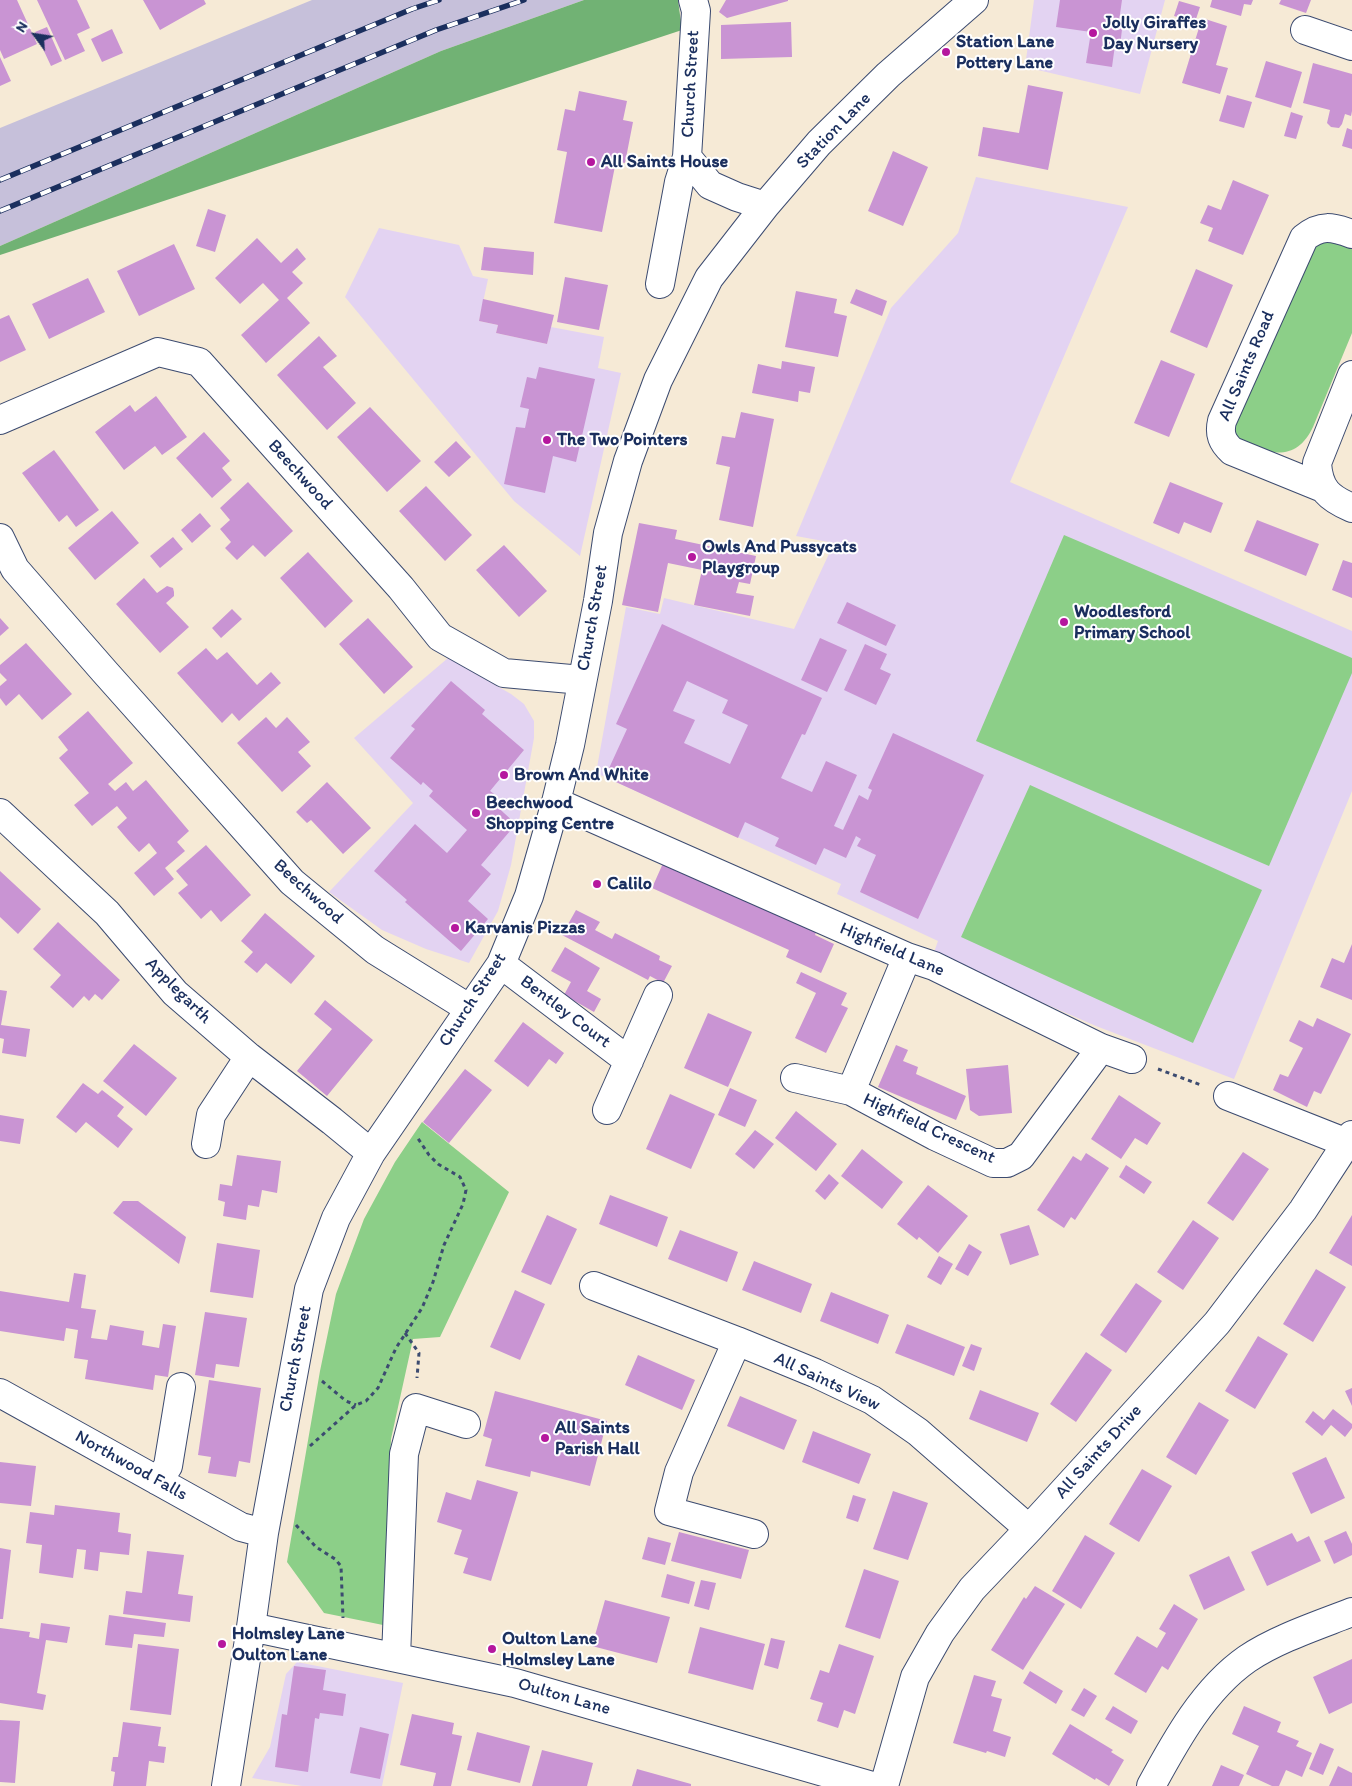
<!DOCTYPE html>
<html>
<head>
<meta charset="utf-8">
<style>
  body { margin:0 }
  #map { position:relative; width:1352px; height:1786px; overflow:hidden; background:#f6ead6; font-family:Itim,sans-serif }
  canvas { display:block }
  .north { position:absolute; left:10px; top:10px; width:50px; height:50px; -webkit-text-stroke:4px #fff; paint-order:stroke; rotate:301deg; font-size:14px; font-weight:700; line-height:20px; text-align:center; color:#1b2f5e }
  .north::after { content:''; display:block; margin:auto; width:18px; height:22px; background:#1b2f5e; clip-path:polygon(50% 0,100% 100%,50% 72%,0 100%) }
</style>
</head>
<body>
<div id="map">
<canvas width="1352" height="1786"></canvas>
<div class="north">N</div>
</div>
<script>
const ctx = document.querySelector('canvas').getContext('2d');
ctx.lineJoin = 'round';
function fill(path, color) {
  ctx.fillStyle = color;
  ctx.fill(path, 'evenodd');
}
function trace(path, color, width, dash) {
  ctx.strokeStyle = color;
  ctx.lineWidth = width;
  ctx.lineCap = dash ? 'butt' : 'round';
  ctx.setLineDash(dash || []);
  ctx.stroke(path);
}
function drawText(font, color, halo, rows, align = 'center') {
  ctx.font = font + ' Itim,sans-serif';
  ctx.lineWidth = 4;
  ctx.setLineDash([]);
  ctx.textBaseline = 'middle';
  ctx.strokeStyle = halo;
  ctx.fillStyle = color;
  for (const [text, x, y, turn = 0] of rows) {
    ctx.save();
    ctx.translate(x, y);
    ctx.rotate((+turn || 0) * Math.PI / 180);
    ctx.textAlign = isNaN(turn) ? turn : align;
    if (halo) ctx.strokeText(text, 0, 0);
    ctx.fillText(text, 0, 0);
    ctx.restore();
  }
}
const built = new Path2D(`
  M1034 0H1165L1140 94 1025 67Z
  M976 177 1128 207 1010 482 1352 631V791L1234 1079 1096 1026 933 955 938 941 837 894 841 884 596 773 626 607 660 614 664 598 794 629 834 543 796 536 891 308 958 233Z
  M379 228 459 245 473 276 488 279 479 321 498 325 496 333 547 344 551 327 604 337 598 368 621 373 580 556 514 501 345 297Z
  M448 658 511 694 524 704 534 721V738L511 865 498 911 469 963 426 949 382 930 329 892 413 803 354 738Z
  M297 1662 403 1683 382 1786H302L252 1778 270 1747 286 1674Z`);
const industrial = new Path2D(`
  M312 0H584L441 51 0 246V128Z`);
const green = new Path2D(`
  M1325 239 1352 246V333L1313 427C1301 452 1284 457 1258 449 1254 448 1247 447 1243 444 1240 442 1236 436 1233 432L1234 422 1311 249Z
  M1064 535 1352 658V673L1269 866 976 741Z
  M1030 785 1262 890 1193 1043 961 937Z
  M422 1122 509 1192 440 1337 413 1339 391 1439 383 1625 324 1613 287 1562 320 1371 336 1294 364 1219 395 1162Z`);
const forest = new Path2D(`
  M584 0H678L682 30 0 255V246L441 51Z`);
const building = new Path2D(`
  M0 0H17L37 44 4 59 0 50Z
  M37 0H77L90 28 77 34 85 51 65 60Z
  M143 0H204L206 4 160 30Z
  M726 0H788V1L727 18 719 12Z
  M1060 0H1122L1119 21H1123L1120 46 1115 45 1112 67 1086 63 1091 32 1056 27Z
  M1212 0H1253L1251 5 1244 4 1241 16 1210 7Z
  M1281 0H1311L1306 13 1279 4Z
  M1179 1 1200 7 1195 22 1174 16Z
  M1202 18 1227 26 1216 65 1228 68 1220 94 1182 83Z
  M791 22 792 57 721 59V25Z
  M47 27 62 61 51 66 35 32Z
  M112 29 123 53 102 62 91 39Z
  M0 57 11 81 0 86Z
  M1266 61 1302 72 1291 108 1255 97Z
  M1313 63 1352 74V111L1351 116 1345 114 1342 124 1339 128 1331 127 1327 123 1330 110 1303 103Z
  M1028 85 1063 92 1048 170 978 156 983 127 1019 133Z
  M579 91 627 101 623 120 633 122 625 163 616 161 602 232 554 223 567 152 557 150 565 109 575 111Z
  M1227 95 1252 102 1244 128 1219 121Z
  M1291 112 1303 116 1296 139 1284 136Z
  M1347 128 1352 130V149L1342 146Z
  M893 151 928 167 903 226 868 211Z
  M1233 180 1269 195 1243 255 1208 241 1213 228 1200 223 1208 205 1221 210Z
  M208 209 226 215 215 252 196 246Z
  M257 238 281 263 297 248 306 259 292 272 303 283 287 298 310 323 266 363 241 335 279 300 263 283 240 304 215 278Z
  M174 244 195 289 139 316 117 271Z
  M484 247 534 252 533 275 481 270Z
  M1196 269 1233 285 1207 348 1170 332Z
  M565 277 608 285 599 330 557 322Z
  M88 278 105 312 49 339 32 304Z
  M856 289 887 301 882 316 850 303Z
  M796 291 837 299 834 313 847 316 838 357 785 347Z
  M483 299 554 315 547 344 496 333 498 325 479 321Z
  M9 315 26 350 0 362V319Z
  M319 336 337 356 323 367 356 403 327 430 277 375Z
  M1161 360 1195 374 1169 437 1134 423Z
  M782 361 815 367 810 393 799 391 798 402 752 393 758 364 781 369Z
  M539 367 595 379 576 462 553 456 545 493 504 484 516 427 525 428 529 409 520 407 527 377 536 379Z
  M156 396 187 437 162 455 155 446 124 470 95 432 130 405 135 412Z
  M370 407 421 461 387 492 337 437Z
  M741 412 774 419 753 527 719 520 730 467 716 464 722 436 735 438Z
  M204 432 230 461 222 468 232 480 212 498 176 458Z
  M456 441 471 457 449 477 434 462Z
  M54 450 99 510 76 527 67 515 59 522 22 473Z
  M248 482 293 531 265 557 253 545 237 560 225 548 231 542 220 529 230 520 220 508Z
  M1170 482 1223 503 1211 533 1184 522 1179 534 1153 523Z
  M426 486 472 535 445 561 399 511Z
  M112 511 139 543 95 580 68 548Z
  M200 513 211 526 192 543 181 530Z
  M1257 520 1319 544 1306 576 1244 551Z
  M639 523 677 530 675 539 756 556 750 584 739 582 736 593 754 596 750 616 694 605 702 570 668 563 658 612 622 605Z
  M173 537 183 549 160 568 150 556Z
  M504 545 547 591 519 617 476 570Z
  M308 552 353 601 325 628 280 578Z
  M1343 560 1352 563V598L1332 590Z
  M144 578 157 593 167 586 173 588 174 592V596L166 603 189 627 160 653 116 604Z
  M847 602 896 625 886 646 837 623Z
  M232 609 242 619 221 638 212 628Z
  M0 618 9 628 0 636Z
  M368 618 413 667 384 694 339 644Z
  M662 624 822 698 805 735 802 734 781 778 812 792 826 761 857 775 834 826 843 830 859 795 868 800 872 790 868 788 893 733 984 775 918 919 860 892 876 855 857 846 861 839 856 836 846 858 824 848 816 865 775 846 779 838 745 822 738 838 605 777 627 729 616 724ZM687 681 728 700 722 713 748 725 730 764 684 743 695 720 673 711Z
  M820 638 847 650 827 692 801 680Z
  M26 643 72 694 42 720 19 694 6 706 0 698V686L7 680 0 673V665Z
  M865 644 887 654 880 669 891 674 876 705 844 690Z
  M206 648 217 660 227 652 257 685 271 672 281 683 239 721 232 713 222 723 177 673Z
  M451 681 485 710 482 714 524 750 490 791 497 796 492 802 516 824 481 865 491 874 468 901 488 919 461 951 405 902 407 900 374 871 415 824 447 853 467 830 429 796 433 791 423 782 421 785 390 758 415 729 411 726Z
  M88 711 133 763 108 784 115 791 126 782 133 791 146 780 189 831 177 842 185 851 165 868 174 879 154 896 134 873 157 853 149 843 139 852 128 840 117 827 127 818 117 806 92 826 74 805 89 793 59 758 68 750 58 737Z
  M266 717 276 728 287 717 310 742 298 752 311 766 282 792 237 743Z
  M327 782 371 828 343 854 311 820 307 823 296 812Z
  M206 845 251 895 221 922 211 910 201 919 178 893 188 885 176 871Z
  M664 861 818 927 815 935 834 944 821 973 786 957 789 950 652 888Z
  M0 871 41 909 18 934 0 917Z
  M576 910 600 922 595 930 612 939 615 933 660 956 659 960 672 966 663 983 650 976 648 980 562 935Z
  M265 913 315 956 291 984 266 963 257 973 244 962 253 952 241 941Z
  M58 922 120 980 102 1000 95 994 89 1001 84 996 73 1008 50 987 61 975 33 949Z
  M1352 944V1000L1320 987 1332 958 1344 963Z
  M565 947 600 968 587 991 601 999 594 1012 564 995 571 982 551 971Z
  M801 972 847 993 841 1005 848 1008 826 1053 795 1038 816 993 796 983Z
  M0 990 7 991 1 1025 30 1029 26 1057 2 1053 4 1039 0 1038Z
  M325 1000 373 1040 327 1096 297 1071 332 1029 314 1014Z
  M708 1013 752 1032 728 1087 684 1068Z
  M1317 1018 1351 1034 1321 1094 1314 1091 1307 1107 1273 1090 1280 1074 1288 1077 1303 1048 1289 1041 1299 1020 1313 1027Z
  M523 1022 564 1053 556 1064 549 1059 528 1087 494 1061Z
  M134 1044 177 1078 146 1116 103 1081Z
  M896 1045 908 1050 903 1061 918 1067 916 1074 966 1096 956 1120 878 1087Z
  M1008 1065 1012 1113 979 1116 970 1110 966 1069Z
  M465 1069 492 1090 449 1143 423 1122Z
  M83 1083 98 1094 102 1090 124 1107 117 1116 133 1129 118 1148 86 1122 76 1133 56 1117Z
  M730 1088 757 1100 745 1127 718 1115Z
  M670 1094 715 1114 691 1169 646 1149Z
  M1119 1095 1161 1123 1147 1145 1135 1138 1121 1159 1091 1139Z
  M796 1111 837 1144 816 1171 775 1138Z
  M0 1115 24 1119 20 1144 0 1141Z
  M755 1130 774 1144 754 1169 735 1154Z
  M862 1149 903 1182 882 1209 841 1176Z
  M1243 1152 1269 1169 1233 1221 1207 1203Z
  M1086 1153 1109 1168 1075 1220 1071 1217 1064 1228 1037 1210 1073 1156 1081 1161Z
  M237 1155 281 1161 277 1193 262 1190 259 1207 248 1205 246 1220 223 1216 225 1202 218 1200 220 1184 232 1186Z
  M1126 1165 1152 1182 1144 1194 1119 1177Z
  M829 1174 839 1183 825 1200 815 1191Z
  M928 1185 968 1216 938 1253 919 1237 917 1240 897 1224Z
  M610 1195 668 1217 657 1247 599 1224Z
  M123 1201H138L186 1237 179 1264 113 1213Z
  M547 1215 577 1229 551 1285 521 1272Z
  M1352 1215V1266L1329 1253Z
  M1193 1220 1219 1238 1183 1290 1157 1272Z
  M1029 1225 1039 1255 1010 1265 1000 1234Z
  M680 1230 738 1252 727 1282 668 1259Z
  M217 1243 260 1250 253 1298 210 1292Z
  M969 1244 982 1252 968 1276 955 1269Z
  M939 1256 953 1264 941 1285 927 1277Z
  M754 1261 812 1284 801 1313 742 1290Z
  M1316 1269 1346 1287 1313 1342 1283 1324Z
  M74 1273 86 1275 81 1308 96 1310 91 1338 107 1340 110 1325 144 1331 142 1345 159 1348 163 1324 176 1326 168 1377 155 1375 153 1390 85 1379 88 1360 74 1358 78 1330 66 1328 64 1341 0 1331V1291L69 1302Z
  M1136 1283 1162 1301 1126 1353 1100 1335Z
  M515 1290 545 1304 520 1360 490 1347Z
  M831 1292 889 1315 878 1344 820 1321Z
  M205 1312 247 1318 239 1367 216 1364 214 1378 195 1375Z
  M907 1324 965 1347 954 1376 895 1353Z
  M1258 1336 1288 1354 1255 1409 1225 1391Z
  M971 1344 982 1348 974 1371 962 1366Z
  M1086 1352 1112 1370 1076 1422 1050 1404Z
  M638 1355 695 1380 682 1410 625 1385Z
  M209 1380 261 1388 250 1463 239 1461 236 1477 208 1473 211 1457 198 1455Z
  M1352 1388V1406L1345 1391Z
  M980 1390 1039 1413 1027 1442 969 1419Z
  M495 1391 607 1421 590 1486 531 1471 530 1477 485 1466 492 1439 483 1436Z
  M740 1396 797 1420 784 1450 727 1426Z
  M1199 1402 1229 1420 1196 1475 1166 1457Z
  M1333 1409 1352 1424V1428L1345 1437 1331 1425 1322 1436 1305 1422 1313 1411 1324 1420Z
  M813 1431 871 1454 859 1484 802 1462Z
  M1326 1457 1345 1498 1311 1514 1292 1473Z
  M0 1462 36 1466 31 1506 0 1503Z
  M1142 1469 1172 1486 1139 1542 1109 1524Z
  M477 1480 518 1492 491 1581 463 1573 468 1558 454 1554 462 1530 437 1522 446 1492 471 1500Z
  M893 1491 928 1503 908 1560 873 1549Z
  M853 1495 866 1499 858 1522 846 1518Z
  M55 1505 120 1513 118 1532 131 1534 129 1555 100 1552 98 1571 84 1569 86 1550 77 1549 73 1578 39 1573 42 1545 26 1543 30 1512 54 1515Z
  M1346 1531 1352 1544V1555L1334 1564 1324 1541Z
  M679 1532 749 1550 741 1579 671 1561Z
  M1292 1533 1297 1542 1309 1536 1321 1561 1267 1586 1251 1552Z
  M1085 1535 1115 1553 1081 1609 1052 1591Z
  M648 1537 671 1543 665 1565 642 1559Z
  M0 1548 11 1550 3 1619H0Z
  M147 1551 184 1555 178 1594 193 1596 190 1622 123 1614 126 1591 142 1593Z
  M1229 1556 1245 1590 1204 1610 1189 1575Z
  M864 1569 899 1581 880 1639 845 1627Z
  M667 1574 695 1582 689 1604 661 1597Z
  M701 1580 716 1583 709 1610 694 1606Z
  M1035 1586 1065 1604 1023 1670 991 1650 1024 1597 1026 1599Z
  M605 1600 670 1617 657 1663 592 1646Z
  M1174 1604 1198 1619 1168 1670 1162 1666 1146 1693 1114 1674 1137 1636 1157 1648 1166 1633 1159 1629Z
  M109 1615 166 1623 164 1637 134 1634 132 1648 105 1645Z
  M41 1623 70 1627 67 1643 46 1640 37 1693 46 1695 43 1710 0 1703V1628L30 1632 29 1637 39 1639Z
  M700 1627 765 1644 753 1690 688 1673Z
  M771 1638 785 1641 778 1669 764 1665Z
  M138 1644 179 1649 171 1715 130 1710Z
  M839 1644 874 1656 855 1714 844 1710 838 1728 817 1721 823 1703 810 1699 820 1670 829 1673Z
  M1352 1659V1703L1329 1714 1313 1677Z
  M294 1666 326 1670 323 1690 346 1694 343 1716 320 1713 319 1719 315 1718 308 1772 275 1767 282 1714 287 1715Z
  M1030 1671 1063 1691 1056 1704 1023 1683Z
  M974 1675 996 1681 991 1696 1002 1699 993 1731 1011 1737 1005 1757 987 1751 986 1753 953 1743Z
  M1084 1688 1097 1696 1084 1717 1071 1710Z
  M1113 1706 1138 1721 1131 1734 1105 1719Z
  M1244 1706 1281 1722 1277 1732 1299 1741 1296 1746 1312 1753 1302 1777 1286 1770 1279 1786H1272L1246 1774 1259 1746 1232 1734Z
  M412 1714 454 1723 452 1734 462 1736 451 1786H433L436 1773 400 1765Z
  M0 1720 20 1721 15 1783 0 1782Z
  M123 1722 161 1727 158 1746 166 1747 164 1763 149 1761 146 1786H113L115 1772 111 1771 113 1757H118Z
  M1070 1724 1113 1750 1111 1752 1124 1760 1109 1786 1096 1778 1095 1780 1052 1754Z
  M360 1727 389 1734 380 1779 350 1773Z
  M477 1732 530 1746 520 1783 467 1770Z
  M1320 1743 1334 1749 1323 1775 1309 1769Z
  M542 1750 593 1763 587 1786H532Z
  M1221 1765 1244 1775 1239 1786H1212Z
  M1338 1766 1352 1773V1786H1329Z
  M637 1769 691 1784V1786H632Z`);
const path = new Path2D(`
  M1158 1069 1201 1085
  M405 1333 419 1353 417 1378
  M322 1381 346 1401 356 1405
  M310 1446 356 1405 366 1401 378 1388 396 1348 422 1308 433 1282 444 1245 463 1204 466 1190 460 1177 438 1164 429 1155 417 1137
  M296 1525 316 1547 335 1559 341 1566 343 1618`);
const minor = new Path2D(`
  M693 0 696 11 687 157 710 185 737 197 765 206
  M1305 30 1352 46
  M660 284 679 182 687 157
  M1352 375 1317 463C1319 490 1329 498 1352 508
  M0 420 158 352 199 362 401 588 440 637 504 673 582 680
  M1323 488 1232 451C1222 442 1219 434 1222 421L1304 238C1321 224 1332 227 1352 234
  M0 538 15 569 104 671 292 882 375 950 470 1009
  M556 802 907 957 934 966 1101 1048 1132 1059
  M0 813 107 913 175 993 249 1057 332 1121 371 1153
  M501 964 629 1061
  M795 1078 851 1091 935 1136 993 1163H1007L1021 1156 1101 1048
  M851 1091 907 957
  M1228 1096 1352 1145
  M607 1110 658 995
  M206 1144 211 1115 249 1057
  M594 1286 737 1341 815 1373 872 1400 918 1432 1029 1529
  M737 1341 679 1472 669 1511 754 1534
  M0 1393 241 1527 264 1533
  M158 1481 168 1466 181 1387
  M251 1627 515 1683 872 1786
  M396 1657 404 1454 416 1408 466 1424
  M226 1786 251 1627 264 1533 309 1289 336 1218 371 1153 501 964 529 896 556 802 570 745 598 601 608 533 628 461 658 380 709 278 765 206 819 143 888 75 974 0
  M884 1786 915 1677 940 1633 972 1589 1029 1529 1217 1323 1303 1210 1352 1135
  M1151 1786C1176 1740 1204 1689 1247 1659 1276 1639 1319 1625 1352 1612`);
const rail = new Path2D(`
  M0 180 412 9 439 0
  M0 211 436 30 524 0`);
const markers = [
  [1093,33,5,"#b5179e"],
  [946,52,5,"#b5179e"],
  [591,162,5,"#b5179e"],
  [547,440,5,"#b5179e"],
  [692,557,5,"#b5179e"],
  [1064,622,5,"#b5179e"],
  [504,775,5,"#b5179e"],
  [476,813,5,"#b5179e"],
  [597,884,5,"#b5179e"],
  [455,928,5,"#b5179e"],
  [545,1438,5,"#b5179e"],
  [222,1644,5,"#b5179e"],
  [492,1649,5,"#b5179e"]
];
const poiNames = [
  ["Jolly Giraffes",1103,23],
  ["Day Nursery",1103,44],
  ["Station Lane",956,42],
  ["Pottery Lane",956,63],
  ["All Saints House",601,162],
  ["The Two Pointers",557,440],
  ["Owls And Pussycats",702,547],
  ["Playgroup",702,568],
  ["Woodlesford",1074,612],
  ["Primary School",1074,633],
  ["Brown And White",514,775],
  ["Beechwood",486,803],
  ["Shopping Centre",486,824],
  ["Calilo",607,884],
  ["Karvanis Pizzas",465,928],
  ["All Saints",555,1428],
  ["Parish Hall",555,1449],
  ["Holmsley Lane",232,1634],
  ["Oulton Lane",232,1655],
  ["Oulton Lane",502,1639],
  ["Holmsley Lane",502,1660]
];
const streetNames = [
  ["Church Street",691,84,-87],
  ["Station Lane",834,131,-46],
  ["All Saints Road",1247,366,-67],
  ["Beechwood",300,475,48],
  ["Church Street",593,618,-80],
  ["Beechwood",308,892,42],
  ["Highfield Lane",892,950,23],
  ["Applegarth",178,991,45],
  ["Church Street",473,1000,-57],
  ["Bentley Court",565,1012,37],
  ["Highfield Crescent",929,1129,25],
  ["Church Street",296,1359,-79],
  ["All Saints View",827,1382,25],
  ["All Saints Drive",1099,1452,-48],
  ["Northwood Falls",131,1466,29],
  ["Oulton Lane",564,1697,16]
];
fill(built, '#e3d3f2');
fill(industrial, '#c6c0da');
fill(green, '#8ccf88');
fill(forest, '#71b274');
fill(building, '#c994d3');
trace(minor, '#3c4b70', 30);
trace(path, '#3c4b70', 3, [4, 4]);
trace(minor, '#fff', 28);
trace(rail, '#1b2f5e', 5.5);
trace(rail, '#fff', 4, [11]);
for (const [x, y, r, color] of markers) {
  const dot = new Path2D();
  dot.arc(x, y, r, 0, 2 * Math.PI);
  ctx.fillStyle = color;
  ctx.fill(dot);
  trace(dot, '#fff', 2);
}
drawText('bold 18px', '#1b2f5e', '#fff', poiNames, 'left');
drawText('18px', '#1b2f5e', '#fff', streetNames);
</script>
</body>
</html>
